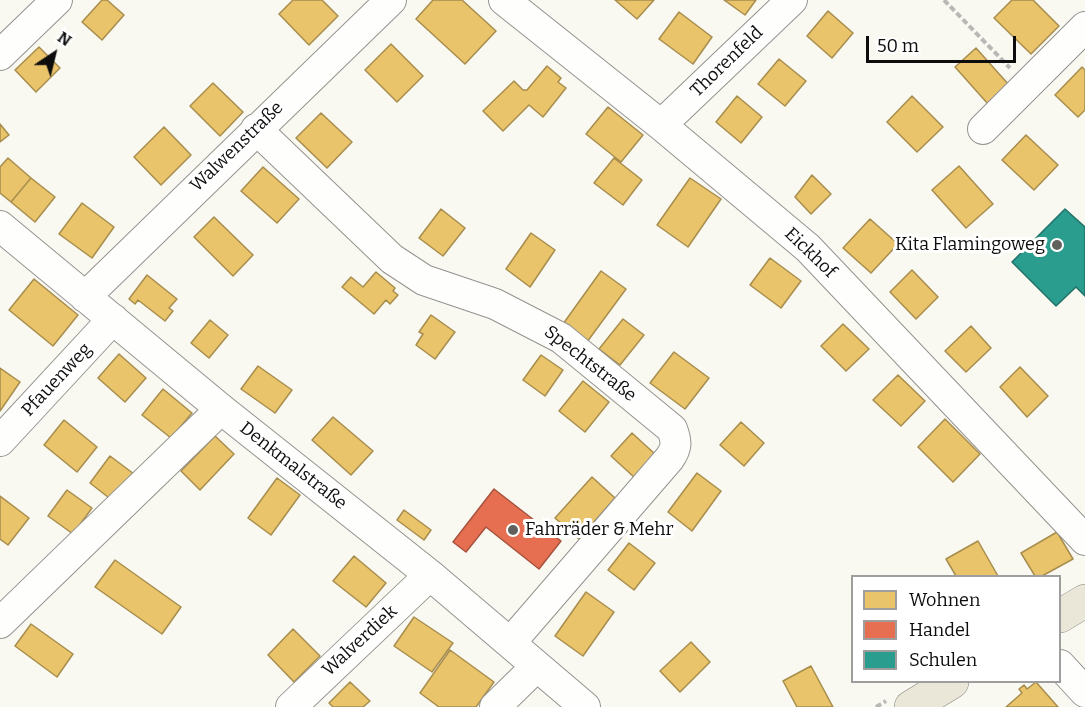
<!DOCTYPE html>
<html>
<head>
<meta charset="utf-8">
<style>
  body { margin:0 }
  #map { position:relative; width:1085px; height:707px; overflow:hidden; background:#faf9f1; font-family:Bitter,serif }
  canvas { display:block }
  .legend { position:absolute; left:851px; top:575px; width:210px; height:108px; box-sizing:border-box; background:#fff; border:2px solid #9e9e9e; margin:0; padding:8px 10px; list-style:none; font-size:18px; color:#0d0d0d }
  .legend li { display:flex; align-items:center; gap:12px; height:30px }
  .legend b { width:30px; border:2px solid #9e9e9e }
  .north { position:absolute; left:24px; top:24px; width:60px; height:60px; -webkit-text-stroke:4px #fff; paint-order:stroke; rotate:35deg; font-size:16px; font-weight:700; line-height:24px; text-align:center; color:#0d0d0d }
  .north::after { content:''; display:block; margin:auto; width:21px; height:27px; background:#0d0d0d; clip-path:polygon(50% 0,100% 100%,50% 72%,0 100%) }
  .scale { position:absolute; left:866px; top:36px; width:150px; height:27px; box-sizing:border-box; border:3px solid #0d0d0d; border-top:0; padding-left:8px; font-size:18px; line-height:21px; white-space:nowrap; color:#0d0d0d; -webkit-text-stroke:4px #fff; paint-order:stroke }
</style>
</head>
<body>
<div id="map">
<canvas width="1085" height="707"></canvas>
<ul class="legend">
<li><b style="height:16px;background:#e9c46a"></b>Wohnen</li>
<li><b style="height:16px;background:#e76f51"></b>Handel</li>
<li><b style="height:16px;background:#2a9d8f"></b>Schulen</li>
</ul>
<div class="north">N</div>
<div class="scale">50 m</div>
</div>
<script>
const ctx = document.querySelector('canvas').getContext('2d');
ctx.lineJoin = 'round';
function fill(path, color) {
  ctx.fillStyle = color;
  ctx.fill(path, 'evenodd');
}
function trace(path, color, width, dash) {
  ctx.strokeStyle = color;
  ctx.lineWidth = width;
  ctx.lineCap = dash ? 'butt' : 'round';
  ctx.setLineDash(dash || []);
  ctx.stroke(path);
}
function drawText(font, color, halo, rows, align = 'center') {
  ctx.font = font + ' Bitter,serif';
  ctx.lineWidth = 6;
  ctx.setLineDash([]);
  ctx.textBaseline = 'middle';
  ctx.strokeStyle = halo;
  ctx.fillStyle = color;
  for (const [text, x, y, turn = 0] of rows) {
    ctx.save();
    ctx.translate(x, y);
    ctx.rotate((+turn || 0) * Math.PI / 180);
    ctx.textAlign = isNaN(turn) ? turn : align;
    if (halo) ctx.strokeText(text, 0, 0);
    ctx.fillText(text, 0, 0);
    ctx.restore();
  }
}
const homes = new Path2D(`
  M102 0H107L124 15 102 40 82 22Z
  M293 0H322L338 16 309 45 279 14Z
  M433 0H462L496 31 465 64 416 19Z
  M615 0H654L637 19Z
  M724 0H756L745 15Z
  M1012 0H1033L1059 26 1031 54 994 18Z
  M828 11 853 33 832 58 807 36Z
  M679 12 712 37 693 64 659 39Z
  M391 44 423 76 397 102 365 70Z
  M39 47 60 68 36 92 15 70Z
  M976 48 1009 85 988 104 955 67Z
  M779 59 806 81 785 106 758 84Z
  M547 66 561 78 558 82 566 88 543 117 529 105 503 131 483 111 514 81 523 90H527Z
  M1082 67 1085 70V110L1078 117 1055 95Z
  M213 83 243 112 220 136 190 106Z
  M737 96 762 117 741 143 716 122Z
  M912 96 943 127 917 152 887 122Z
  M608 107 643 135 621 162 586 134Z
  M321 113 352 142 327 168 296 138Z
  M0 124 9 135 0 142Z
  M164 127 191 155 161 185 134 157Z
  M1026 135 1058 165 1034 190 1002 160Z
  M8 158 31 178 11 202 0 193V167Z
  M614 158 642 180 623 205 594 183Z
  M959 166 993 204 966 228 932 190Z
  M263 167 299 199 277 223 241 191Z
  M812 175 831 194 811 214 795 197Z
  M31 178 55 197 35 222 11 202Z
  M690 178 721 199 688 247 657 225Z
  M82 203 114 227 92 258 59 234Z
  M441 209 465 228 443 256 419 238Z
  M214 217 253 255 233 276 194 237Z
  M870 219 898 244 871 273 843 248Z
  M531 233 555 250 530 287 506 269Z
  M770 258 801 281 781 308 750 285Z
  M912 270 938 297 916 319 890 292Z
  M601 271 626 289 587 342 563 324Z
  M376 272 395 288 393 291 398 295 390 304 386 300 374 314 342 287 351 277 363 287Z
  M147 275 177 299 169 308 173 311 165 321 138 300 135 304 129 299Z
  M34 279 78 315 53 346 9 310Z
  M431 315 455 332 435 359 416 345 423 334 419 332Z
  M623 319 644 335 620 365 599 349Z
  M210 320 228 335 209 358 191 343Z
  M843 324 869 349 846 371 821 346Z
  M971 326 991 348 966 372 945 351Z
  M674 352 709 378 685 409 650 383Z
  M119 354 146 378 125 402 98 378Z
  M541 355 563 370 545 396 523 380Z
  M258 366 292 390 275 413 241 389Z
  M1020 367 1048 396 1027 417 1000 387Z
  M0 368 20 382 0 411Z
  M898 375 925 401 901 426 873 400Z
  M583 381 609 402 585 432 559 411Z
  M163 389 192 413 171 438 142 415Z
  M333 417 373 451 351 475 312 440Z
  M945 419 980 454 953 482 918 447Z
  M64 420 97 447 77 472 44 445Z
  M741 422 764 443 744 466 720 445Z
  M632 433 656 455 635 478 611 456Z
  M215 436 234 454 200 490 181 471Z
  M110 456 134 474 113 501 90 483Z
  M697 473 721 491 692 531 668 512Z
  M592 477 615 498 579 539 555 518Z
  M277 478 300 495 271 535 248 518Z
  M67 490 92 508 73 534 48 516Z
  M0 496 29 518 8 545 0 539Z
  M404 510 431 530 424 540 397 520Z
  M1057 532 1073 559 1042 576H1035L1021 553Z
  M978 541 998 576H956L946 559Z
  M629 543 655 563 634 590 608 570Z
  M354 556 386 583 366 607 333 581Z
  M115 560 181 607 162 634 95 587Z
  M586 592 614 612 583 656 555 636Z
  M414 617 453 643 432 672 394 646Z
  M31 624 73 654 57 677 15 646Z
  M293 629 320 656 294 682 268 655Z
  M691 642 710 662 680 692 660 671Z
  M450 650 494 682 476 707H439L420 693Z
  M811 666 833 707H797L783 681Z
  M350 682 370 701 363 707H333L329 703Z
  M1036 682 1058 707H1006L1022 693 1019 689 1024 685 1027 689Z`);
const shops = new Path2D(`
  M494 489 561 541 539 569 486 527 466 552 453 542Z`);
const schools = new Path2D(`
  M1065 209 1085 227V296L1076 287 1056 306 1012 262Z`);
const path = new Path2D(`
  M944 0 1010 68
  M876 707 886 701`);
const minor = new Path2D(`
  M504 0 661 125 808 248 1085 540
  M0 55 57 0
  M661 125 792 0
  M256 129 392 259 424 280 495 304 561 338 672 429C677 442 677 448 669 459L511 642
  M983 129 1085 27
  M0 226 221 409 430 575 585 707
  M85 297 391 0
  M0 441 113 319
  M0 623 221 409
  M1060 665 1085 692
  M291 707 430 575
  M495 707 537 666`);
const major = new Path2D(`
  M1060 616 1085 601
  M911 707 952 682`);
const markers = [
  [1057,245,6,"#60605d"],
  [513,530,6,"#60605d"]
];
const streetNames = [
  ["Thorenfeld",727,62,-44],
  ["Walwenstraße",237,147,-44],
  ["Eickhof",810,253,44],
  ["Spechtstraße",590,364,38],
  ["Pfauenweg",57,380,-47],
  ["Denkmalstraße",293,466,38],
  ["Walverdiek",360,641,-43]
];
const poiNames = [
  ["Kita Flamingoweg",1045,245],
  ["Fahrräder & Mehr",525,530,"left"]
];
fill(homes, '#e9c46a');
trace(homes, '#a78d4e', 1.5);
fill(shops, '#e76f51');
trace(shops, '#a6523d', 1.5);
fill(schools, '#2a9d8f');
trace(schools, '#217268', 1.5);
trace(minor, '#949390', 32);
trace(major, '#81817d', 34);
trace(path, '#b8b8b6', 4, [6, 3]);
trace(minor, '#fefefd', 30);
trace(major, '#eae7d9', 33);
for (const [x, y, r, color] of markers) {
  const dot = new Path2D();
  dot.arc(x, y, r, 0, 2 * Math.PI);
  ctx.fillStyle = color;
  ctx.fill(dot);
  trace(dot, '#fff', 2);
}
drawText('18px', '#0d0d0d', '#fff', streetNames);
drawText('18px', '#0d0d0d', '#fff', poiNames, 'right');
</script>
</body>
</html>
